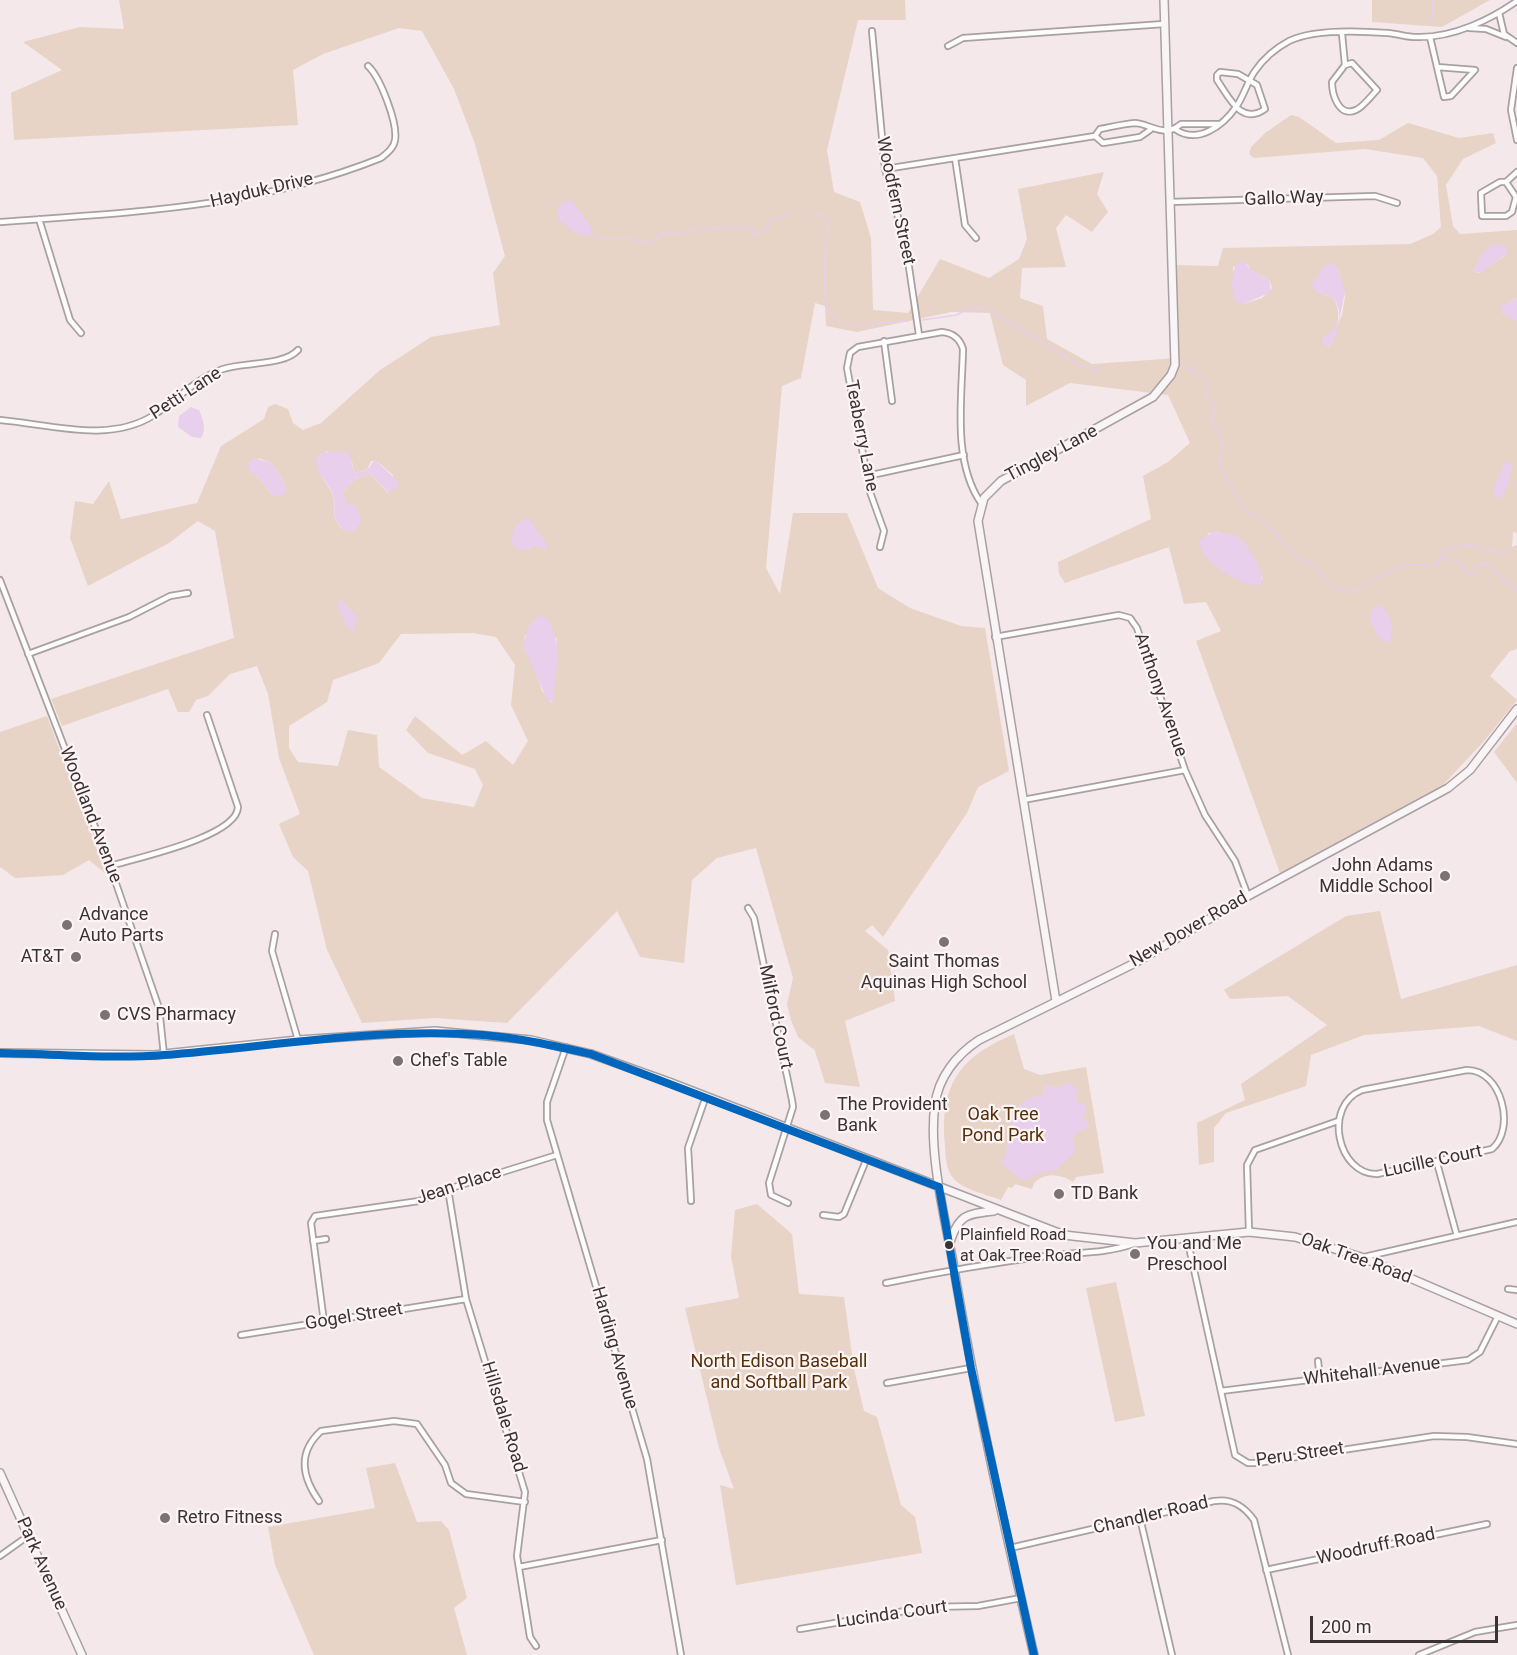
<!DOCTYPE html>
<html>
<head>
<meta charset="utf-8">
<style>
  body { margin:0 }
  #map { position:relative; width:1517px; height:1655px; overflow:hidden; background:#f4e8ea; font-family:Roboto,sans-serif }
  canvas { display:block }
  .scale { position:absolute; left:1310px; top:1616px; width:188px; height:27px; box-sizing:border-box; border:3px solid #3b3233; border-top:0; padding-left:8px; font-size:18px; line-height:21px; white-space:nowrap; color:#3b3233; -webkit-text-stroke:4px #fdf4f5; paint-order:stroke }
</style>
</head>
<body>
<div id="map">
<canvas width="1517" height="1655"></canvas>
<div class="scale">200 m</div>
</div>
<script>
const ctx = document.querySelector('canvas').getContext('2d');
ctx.lineJoin = 'round';
function fill(path, color) {
  ctx.fillStyle = color;
  ctx.fill(path, 'evenodd');
}
function trace(path, color, width, dash) {
  ctx.strokeStyle = color;
  ctx.lineWidth = width;
  ctx.lineCap = dash ? 'butt' : 'round';
  ctx.setLineDash(dash || []);
  ctx.stroke(path);
}
function drawText(font, color, halo, rows, align = 'center') {
  ctx.font = font + ' Roboto,sans-serif';
  ctx.lineWidth = 4.5;
  ctx.setLineDash([]);
  ctx.textBaseline = 'middle';
  ctx.strokeStyle = halo;
  ctx.fillStyle = color;
  for (const [text, x, y, turn = 0] of rows) {
    ctx.save();
    ctx.translate(x, y);
    ctx.rotate((+turn || 0) * Math.PI / 180);
    ctx.textAlign = isNaN(turn) ? turn : align;
    if (halo) ctx.strokeText(text, 0, 0);
    ctx.fillText(text, 0, 0);
    ctx.restore();
  }
}
const green = new Path2D(`
  M119 0H905L906 20H858L827 150 834 192 860 202 871 238 873 310 908 313 940 259 989 278 1019 259 1027 239 1018 189 1104 172 1097 194 1108 212 1092 232 1066 215 1056 228 1066 267 1022 268 1020 298 1043 306 1047 339 1092 364 1178 358 1176 265 1218 266 1223 248 1410 244 1433 234 1441 227 1437 176 1423 158 1365 149 1254 158 1249 154 1251 147 1265 133 1291 115 1299 117 1336 143 1379 140 1408 123 1459 138 1493 133 1496 143 1463 159 1446 185 1453 226 1460 234 1517 230V298L1508 302 1502 313 1517 321V533L1513 532 1512 547 1517 545V649L1510 651 1490 676 1517 700 1485 740 1443 785 1280 873 1196 641 1221 631 1206 602 1184 604 1169 547 1065 583 1059 574 1058 562 1151 519 1143 476 1168 462 1190 443 1168 395 1070 383 1026 406V380L1003 365 990 313 951 312 857 332 826 326 825 306 815 303 801 378 782 386 766 568 780 594 793 513H847L878 588 910 608 961 626 985 628 1009 771 978 787 967 813 883 937 872 925 865 931 888 950 895 1001 845 1021 860 1087 825 1083 814 1048 813 1049 798 1037 791 1020 787 1004 793 978 756 848 717 858 692 880 684 963 640 957 617 911 507 1023 434 1018 362 1023 327 950 308 871 293 857 279 824 300 814 279 758 268 694 257 666 230 674 208 696 196 700 189 712H178L168 689 62 726 51 699 234 638 215 531 198 521 169 543 88 586 70 538 75 501 93 504 109 481 121 519 197 503 221 446 264 419 268 407 275 404 288 409 293 423 303 430 321 423 380 370 431 337 500 325 493 273 505 256 475 144 454 89 422 31 399 28 323 54 293 70 298 125 14 140 11 93 62 70 23 42 80 27 124 29ZM1506 255 1479 273 1473 272 1480 257ZM1248 264 1250 270 1269 279 1272 288 1262 298 1243 304 1233 270V267ZM1324 266 1339 270 1345 297 1342 315 1329 347 1324 337 1334 333C1339 321 1341 308 1332 297L1317 292ZM327 451 352 461 354 473 367 470 371 461 378 462 393 475 394 488 388 493 371 475C357 475 351 482 343 493L346 504 355 506 359 513 346 531C326 517 339 506 331 491 324 478 315 474 318 456ZM258 458 272 463 286 486 274 497 256 475ZM1213 532C1243 534 1254 554 1263 580L1207 534ZM473 633 496 637 515 665 511 705 528 741 513 765 486 741 462 755 415 716 406 730 428 753 475 769 483 785 474 807 422 798 379 767 377 735 348 730 338 766 298 762 289 748V726L327 702 333 680 379 663 401 634ZM525 635 557 638 552 703 542 691 534 666 524 649Z
  M1372 0H1490L1442 27 1372 22Z
  M47 716 106 874 89 860 63 875 15 878 0 867V732Z
  M1517 723V783L1494 752Z
  M1380 911 1401 999 1517 965V1041L1479 1026 1364 1035 1311 1055 1306 1086 1226 1113 1214 1128V1162L1199 1165 1197 1123 1245 1100 1241 1084 1327 1025 1288 996 1230 999 1224 990 1346 916Z
  M1014 1034 1024 1069 1040 1075 1086 1067 1104 1173 1076 1177 1073 1182C1060 1174 1046 1172 1034 1183L1032 1189 1015 1184 1012 1188 1008 1187 1001 1200C988 1195 965 1190 955 1180 945 1170 946 1157 945 1145 940 1085 959 1057 1014 1034Z
  M757 1204 792 1234 799 1294 844 1297 854 1369 864 1411 877 1417 901 1505 915 1517 922 1553 736 1585 720 1485 734 1489 719 1448 685 1308 739 1298 731 1256 735 1210Z
  M1116 1282 1145 1416 1115 1422 1086 1288Z
  M395 1463 417 1522 441 1521 449 1530 467 1598 454 1608 467 1655H314L275 1565 268 1527 375 1508 366 1468Z`);
const water = new Path2D(`
  M571 200 592 228 589 237 572 231 558 219V205Z
  M1492 244 1505 245 1508 253 1482 272 1475 273 1473 271 1480 257Z
  M1239 262H1246L1250 270 1269 279 1271 292 1243 304 1237 303C1231 293 1230 269 1239 262Z
  M1332 263 1338 267 1345 291 1337 332 1331 345 1325 347 1322 339C1337 330 1347 314 1332 297L1317 292 1311 285 1324 266Z
  M1517 298V321H1516L1502 313V305Z
  M191 407 199 410C203 419 207 430 201 438L192 437 178 427 179 416Z
  M323 452H346L350 455 354 473 367 470 375 460 399 482 400 485 389 493 371 475C357 475 351 482 343 493L346 503 357 507 362 520 355 531H346C327 517 339 509 332 492 327 480 305 465 323 452Z
  M254 458 272 463 286 486 285 494 274 497 256 475 251 473 247 464Z
  M1505 461 1513 466C1508 477 1509 497 1495 499L1493 490Z
  M528 518 547 544 545 549 535 546C527 552 522 551 513 546 510 536 514 528 521 520Z
  M1213 532C1221 533 1231 533 1238 537 1249 544 1265 571 1261 585 1245 589 1196 560 1200 540Z
  M342 600 357 617 354 632 350 631 339 610 338 602Z
  M1376 605C1390 607 1396 631 1389 643L1383 642C1375 631 1363 617 1376 605Z
  M539 616 545 617C565 639 555 671 554 698L549 704 523 646 529 626Z
  M1067 1082 1078 1089 1076 1094 1078 1103 1085 1105 1087 1112 1083 1116 1090 1126 1073 1136 1075 1153 1056 1170 1037 1174 1030 1179H1020L1002 1164C1016 1133 999 1103 1043 1095V1085L1061 1087Z`);
const stream = new Path2D(`
  M1432 22 1433 0
  M811 214 824 216 828 222C827 243 819 296 830 313 834 320 841 323 849 325L908 321
  M590 233C604 244 613 238 629 239 638 240 645 243 654 243L661 233C691 235 722 223 751 228L753 234 763 233 772 220 794 214
  M922 320 957 315 967 309 987 308 1077 364 1100 371
  M1180 365 1199 373 1209 384 1206 397 1216 407 1212 422 1223 443 1219 463 1245 511 1263 520 1298 557 1315 567 1330 587 1349 592 1358 591 1366 582 1406 565H1437L1440 558 1458 561 1463 570 1472 576 1481 563 1487 564 1517 591
  M1440 556 1443 551 1469 544 1500 554H1505L1509 549`);
const street = new Path2D(`
  M1499 13 1504 34 1517 43
  M1469 28 1486 29 1506 37
  M872 31 885 169 906 247 919 335
  M1342 34 1345 65
  M1430 37 1444 97 1451 96 1475 70 1437 67
  M948 46 963 38 1164 24
  M1352 63 1377 90C1371 96 1363 107 1356 110 1338 118 1332 93 1332 82L1345 65Z
  M1517 68 1511 110 1517 140
  M1220 72 1238 74 1257 85 1265 109C1241 126 1229 97 1217 80V75Z
  M1175 129C1197 145 1223 126 1236 107 1244 96 1247 82 1255 71 1264 58 1276 48 1289 41 1313 29 1362 31 1388 33 1399 34 1409 38 1420 37 1454 37 1490 20 1517 1
  M1095 136 1103 143 1140 137 1150 130
  M955 158 965 225 976 238
  M885 169 1095 136 1100 129C1111 127 1123 124 1135 123 1148 123 1164 139 1181 124H1218
  M1506 182 1516 197 1512 212 1506 216H1482L1481 193 1500 182H1506L1517 172
  M1169 202 1375 196 1397 203
  M39 219 70 320 81 333
  M0 222C132 212 257 208 381 158 387 153 394 148 395 140 398 123 380 77 368 66
  M884 341 892 401
  M0 420C49 424 109 444 154 415 177 400 196 378 223 369 243 362 284 366 298 350
  M867 476 964 455
  M880 547 884 531 870 492 847 368 850 353 858 347 942 332C953 333 960 339 963 349 962 398 952 461 981 503
  M0 580 110 866 159 1008 164 1055
  M995 637 1119 615 1130 618 1137 628 1185 770 1205 815 1235 861 1248 896
  M28 654 129 617 170 596 188 593
  M1023 800 1185 770
  M110 866C136 858 237 837 238 807L207 715
  M748 908 754 918 792 1100 793 1107 769 1183 771 1195 788 1203
  M275 934 272 951 298 1040
  M566 1047 547 1102V1120L647 1459 681 1655
  M1467 1070C1502 1070 1516 1129 1492 1149L1377 1174C1338 1175 1322 1106 1362 1090Z
  M1437 1163 1457 1236
  M448 1189 466 1299 525 1492 517 1556 530 1637 536 1646
  M691 1201 688 1148 706 1096
  M823 1215 839 1217 844 1214 867 1158
  M1249 1232 1247 1165 1255 1150 1338 1121
  M1187 1238 1235 1455 1248 1463H1257L1434 1436 1467 1437 1517 1444
  M313 1241 326 1239
  M1364 1257 1517 1222
  M886 1283C940 1272 992 1263 1046 1256 1076 1252 1104 1254 1133 1244
  M1508 1289 1517 1290
  M324 1322 311 1223 315 1216 419 1201 448 1189 557 1155
  M241 1335 466 1299
  M1318 1361 1320 1378
  M887 1383 971 1368
  M1221 1391 1468 1360 1480 1352 1498 1316
  M319 1501C302 1477 297 1453 321 1431L394 1421 417 1424 445 1465 451 1483 466 1494 525 1502
  M1140 1518 1172 1655
  M1010 1548 1214 1501C1232 1498 1244 1506 1254 1520L1288 1655
  M0 1556 28 1536
  M519 1567 662 1540
  M1266 1570 1487 1524
  M800 1629 928 1607 978 1606 1021 1598
  M1419 1655 1475 1632 1517 1625`);
const secondary = new Path2D(`
  M1056 1001 978 521 984 498 1001 481 1153 397 1171 375 1175 365 1164 0
  M0 1053 154 1055 298 1040 435 1031 531 1040 591 1054 669 1082 1064 1235 1135 1243 1249 1232 1295 1237 1361 1257 1517 1324
  M950 1242C959 1214 967 1214 994 1211
  M0 1473 82 1655
  M1034 1655C1004 1525 975 1395 953 1263 945 1218 928 1151 935 1105 938 1078 956 1055 979 1040L1135 963 1248 896 1448 788 1470 770 1517 709`);
const bus1 = new Path2D(`
  M0 1053C55 1054 110 1059 164 1055 270 1047 376 1027 483 1035 520 1038 555 1046 591 1054L939 1187
  M939 1187 971 1368 1034 1655`);
const markers = [
  [1445,876,6,"#7c7273"],
  [67,925,6,"#7c7273"],
  [944,942,6,"#7c7273"],
  [76,957,6,"#7c7273"],
  [105,1015,6,"#7c7273"],
  [398,1061,6,"#7c7273"],
  [825,1115,6,"#7c7273"],
  [1059,1194,6,"#7c7273"],
  [949,1245,5,"#3b3233"],
  [1135,1254,6,"#7c7273"],
  [165,1518,6,"#7c7273"]
];
const busNames = [
  ["Plainfield Road",960,1236],
  ["at Oak Tree Road",960,1257]
];
const streetNames = [
  ["Hayduk Drive",262,191,-13],
  ["Gallo Way",1284,199,-2],
  ["Woodfern Street",895,201,78],
  ["Petti Lane",186,394,-33],
  ["Teaberry Lane",861,436,79],
  ["Tingley Lane",1052,454,-28],
  ["Anthony Avenue",1160,695,71],
  ["Woodland Avenue",90,815,69],
  ["New Dover Road",1189,930,-30],
  ["Milford Court",775,1017,78],
  ["Lucille Court",1433,1162,-12],
  ["Jean Place",459,1186,-18],
  ["Oak Tree Road",1356,1259,20],
  ["Gogel Street",354,1317,-9],
  ["Harding Avenue",614,1348,74],
  ["Whitehall Avenue",1372,1372,-7],
  ["Hillsdale Road",503,1417,73],
  ["Peru Street",1300,1455,-8],
  ["Chandler Road",1151,1516,-13],
  ["Woodruff Road",1376,1547,-12],
  ["Park Avenue",41,1564,66],
  ["Lucinda Court",892,1615,-8]
];
const poiNames = [
  ["John Adams",1433,866,"right"],
  ["Middle School",1433,887,"right"],
  ["Advance",79,915],
  ["Auto Parts",79,936],
  ["AT&T",64,957,"right"],
  ["Saint Thomas",944,962,"center"],
  ["Aquinas High School",944,983,"center"],
  ["CVS Pharmacy",117,1015],
  ["Chef's Table",410,1061],
  ["The Provident",837,1105],
  ["Bank",837,1126],
  ["TD Bank",1071,1194],
  ["You and Me",1147,1244],
  ["Preschool",1147,1265],
  ["Retro Fitness",177,1518]
];
const parkNames = [
  ["Oak Tree",1003,1115],
  ["Pond Park",1003,1136],
  ["North Edison Baseball",779,1362],
  ["and Softball Park",779,1383]
];
fill(green, '#e8d3c7');
fill(water, '#e8cfeb');
trace(stream, '#e8cfeb', 1.5);
trace(street, '#a9a0a2', 8);
trace(secondary, '#a9a0a2', 10);
trace(street, '#fdfcfc', 4.5);
trace(secondary, '#f9f5f7', 7);
trace(bus1, '#0065bd', 8);
for (const [x, y, r, color] of markers) {
  const dot = new Path2D();
  dot.arc(x, y, r, 0, 2 * Math.PI);
  ctx.fillStyle = color;
  ctx.fill(dot);
  trace(dot, '#fdf4f5', 2);
}
drawText('16px', '#3b3233', '#fdf4f5', busNames, 'left');
drawText('18px', '#3b3233', '#fdf4f5', streetNames);
drawText('18px', '#3b3233', '#fdf4f5', poiNames, 'left');
drawText('18px', '#562f07', '#fdf4f5', parkNames);
</script>
</body>
</html>
